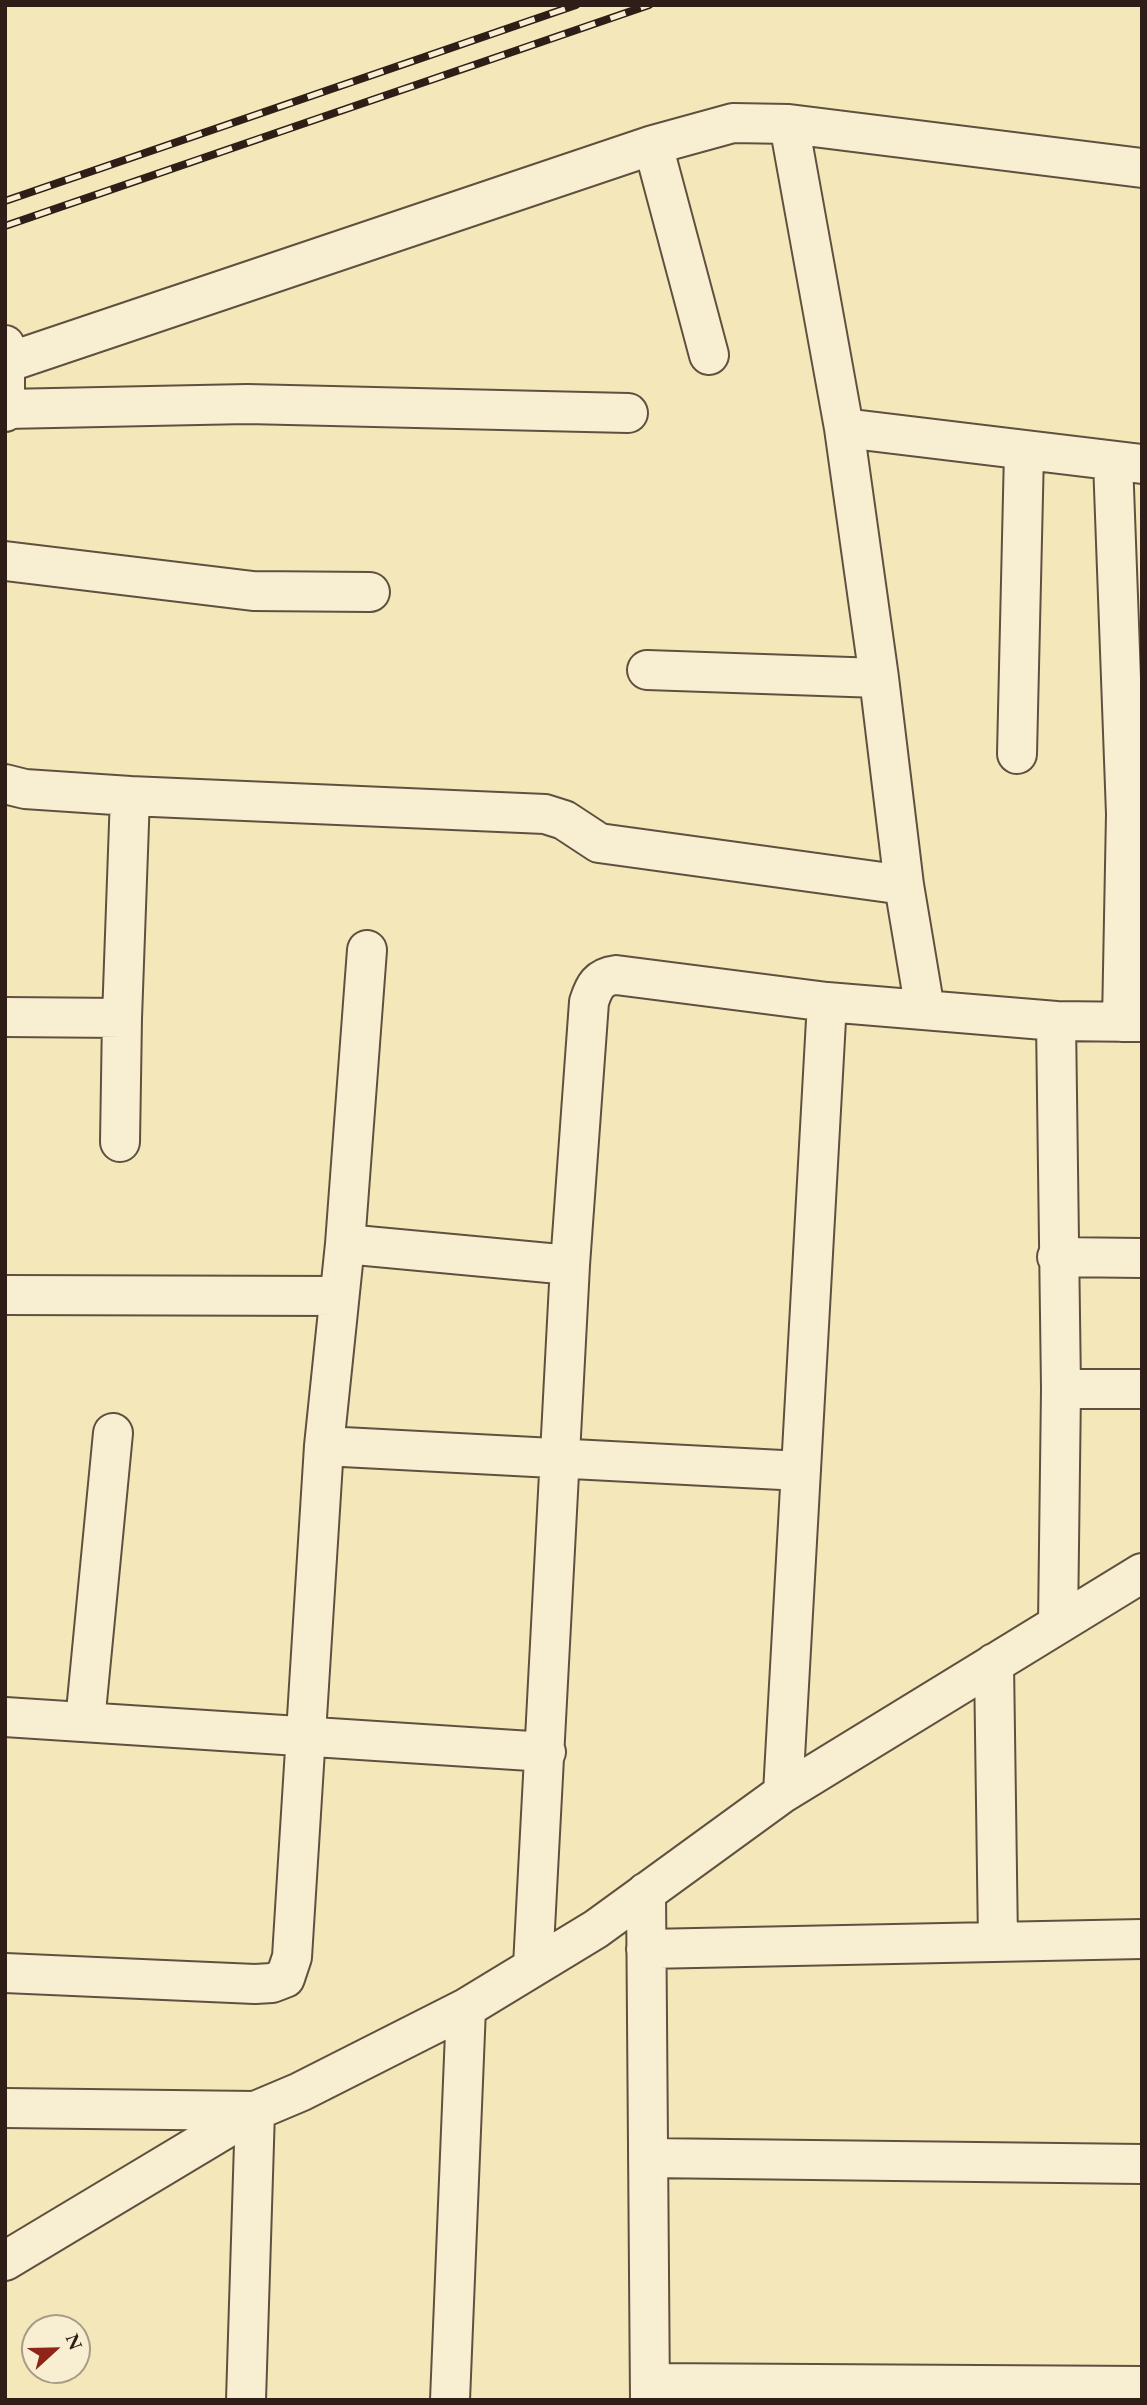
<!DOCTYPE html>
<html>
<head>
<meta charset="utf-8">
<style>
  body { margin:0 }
  #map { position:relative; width:1147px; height:2405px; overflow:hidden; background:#f4e7b9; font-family:"EB Garamond",serif }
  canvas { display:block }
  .frame { position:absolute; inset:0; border:7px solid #2f1e17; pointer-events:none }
  .north { position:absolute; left:21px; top:2314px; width:70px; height:70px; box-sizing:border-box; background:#f8efd2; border:2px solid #a89b87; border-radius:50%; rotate:68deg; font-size:19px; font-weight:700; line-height:28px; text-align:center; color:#2f1e17 }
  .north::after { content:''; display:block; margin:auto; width:24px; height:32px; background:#8f2418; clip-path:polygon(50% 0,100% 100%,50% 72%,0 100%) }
</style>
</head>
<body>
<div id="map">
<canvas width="1147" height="2405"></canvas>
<div class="frame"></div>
<div class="north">N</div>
</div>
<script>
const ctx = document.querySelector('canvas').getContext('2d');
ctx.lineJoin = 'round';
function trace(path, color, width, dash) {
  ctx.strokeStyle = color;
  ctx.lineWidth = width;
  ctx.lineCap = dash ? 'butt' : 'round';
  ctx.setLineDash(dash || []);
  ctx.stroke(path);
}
const minor = new Path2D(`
  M789 124 844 428 879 678
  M653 145 709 355
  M6 363 653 145 733 123 789 124 1142 168
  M5 409 247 404 628 413
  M844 428 1142 464
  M1113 461 1126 814 1122 1022
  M5 561 253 591 370 592
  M1017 754 1024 452
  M5 784 25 789 130 796 122 1018 5 1017
  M130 796 545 814 564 820 599 843 904 885 879 678 647 670
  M904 885 925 1010
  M120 1142 122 1018
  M345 1244 367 950
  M1057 1257 1142 1258
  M5 1295 339 1296
  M1061 1389H1142
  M324 1446 801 1471
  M1058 1624 1061 1389 1056 1021 1142 1022
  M994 1663 998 1942
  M5 1717 546 1752
  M85 1722 113 1433
  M783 1793 827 1002 1056 1021
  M646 1892 650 2400
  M646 1949 1142 1939
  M533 1966 570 1265 589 1002C594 986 599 977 616 975L827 1002
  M5 1973 255 1984 272 1983 285 1978 292 1957 324 1446 345 1244 570 1265
  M5 2108 255 2111 246 2400
  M648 2158 1142 2164
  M5 2261 255 2111 300 2092 466 2008 596 1929 783 1793 1142 1573
  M650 2383 1142 2386
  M450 2400 466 2008`);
const tertiary = new Path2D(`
  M5 345V412`);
const rail = new Path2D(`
  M5 201 576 5
  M5 226 649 5`);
trace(minor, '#605040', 42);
trace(tertiary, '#605040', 42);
trace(minor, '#f8efd2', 38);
trace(tertiary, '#f8efd2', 38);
trace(rail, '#2f1e17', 8);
trace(rail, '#f8efd2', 5, [16]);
</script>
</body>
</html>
